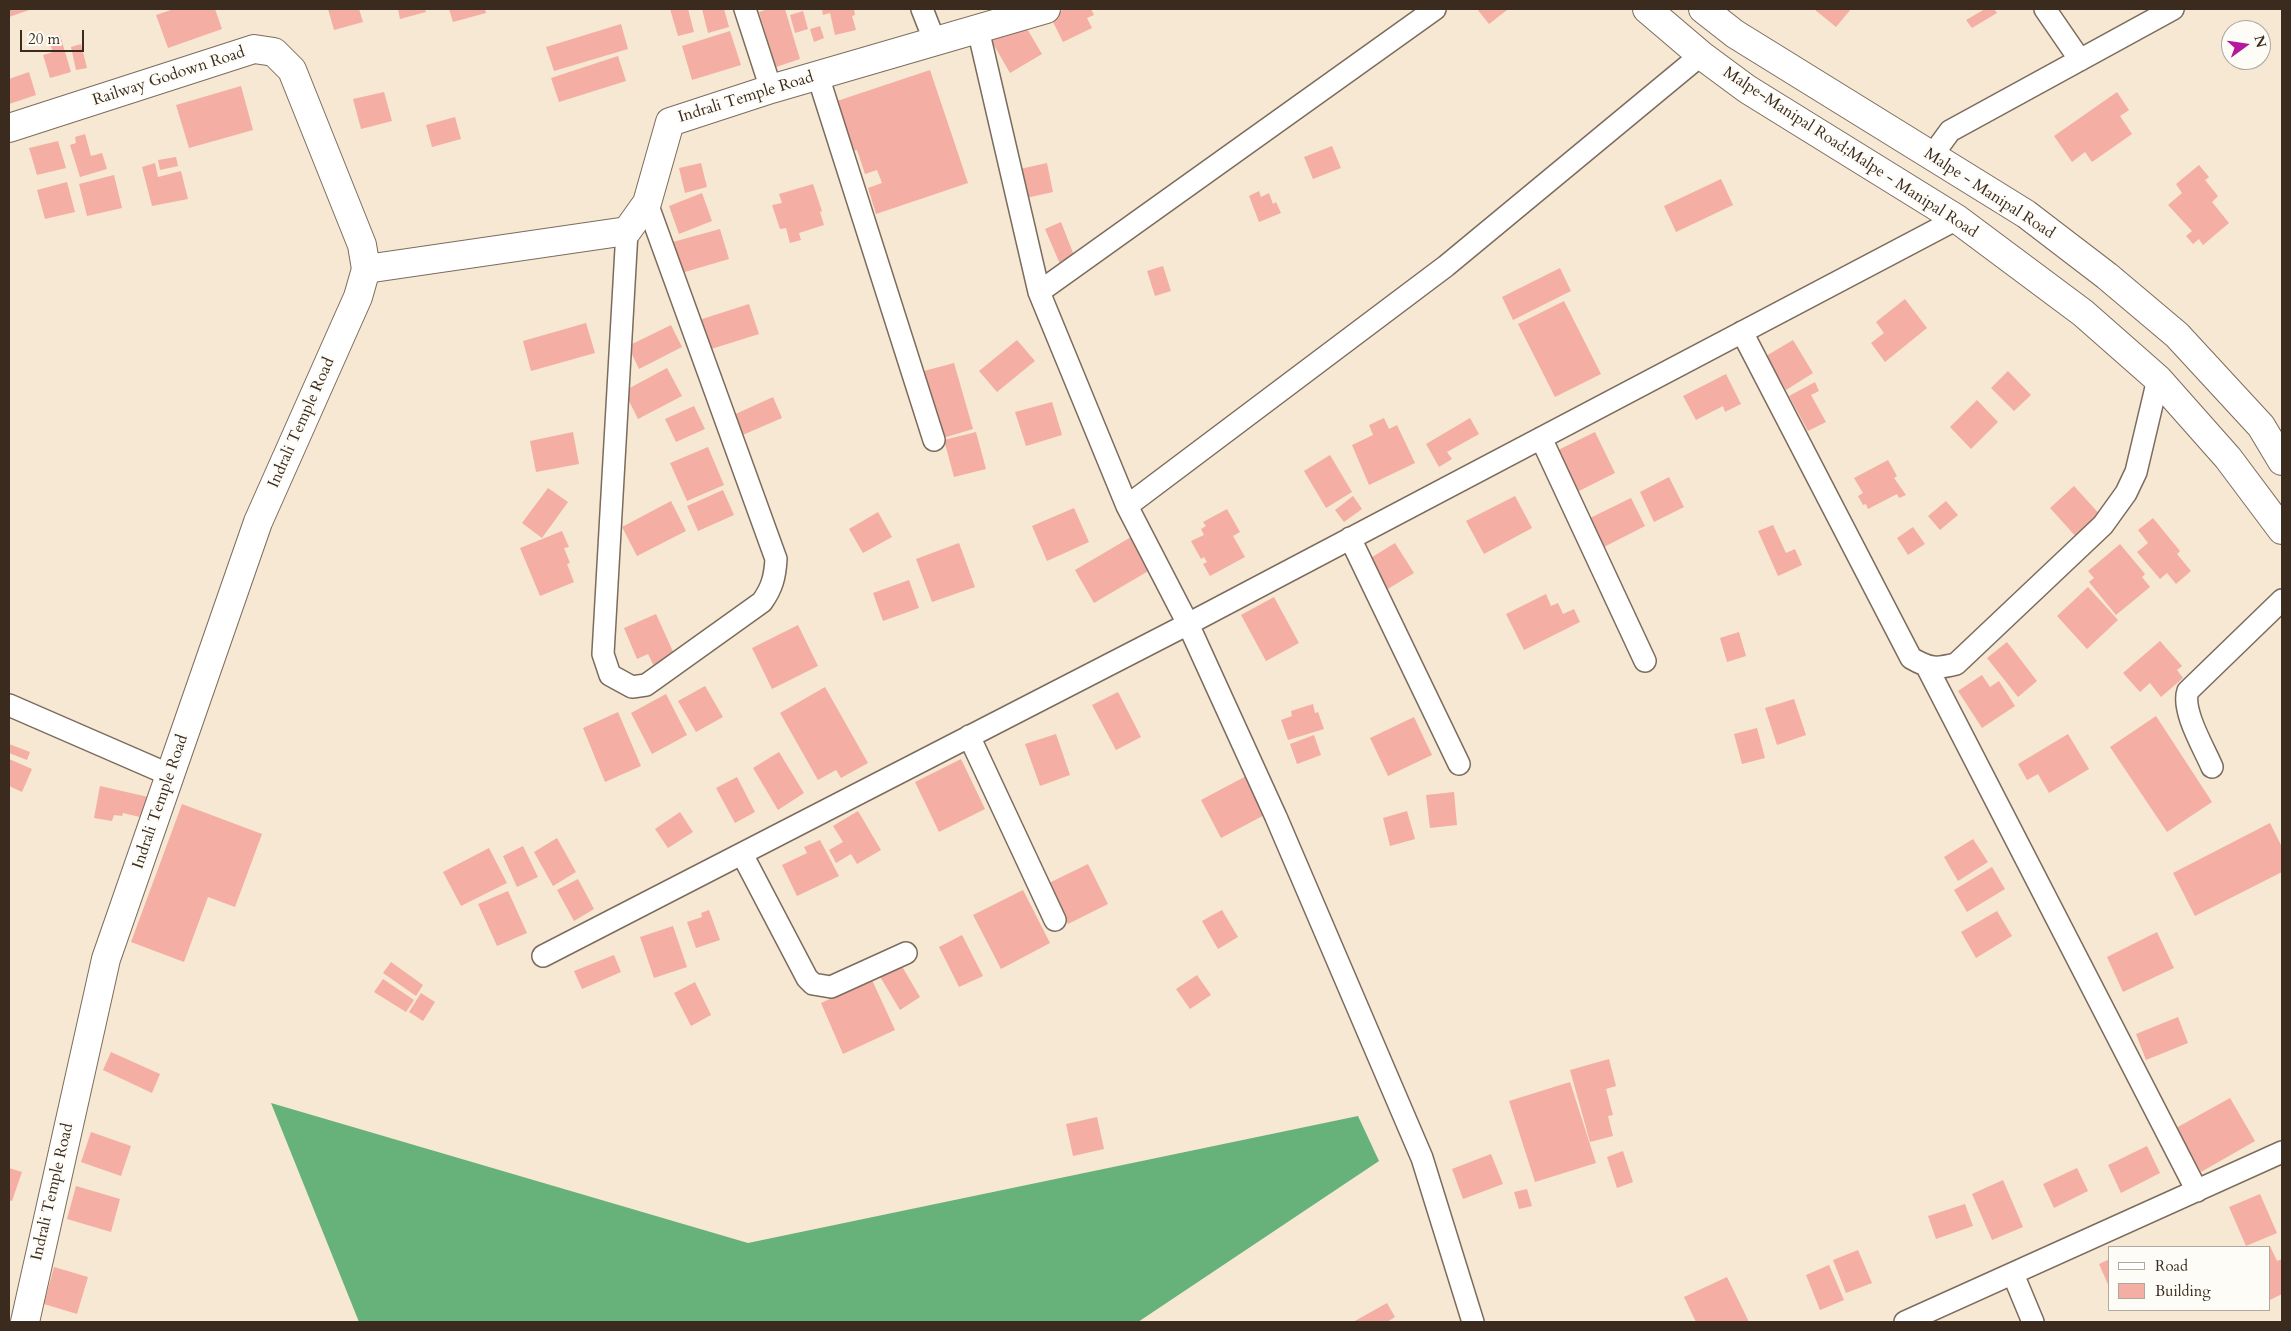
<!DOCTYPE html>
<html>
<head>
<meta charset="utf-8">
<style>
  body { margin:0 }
  #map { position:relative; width:2291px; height:1331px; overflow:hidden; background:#f6e8d3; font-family:Cardo,serif }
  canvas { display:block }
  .frame { position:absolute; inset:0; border:10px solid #3b2a1e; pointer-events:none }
  .legend { position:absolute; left:2108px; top:1246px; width:162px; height:65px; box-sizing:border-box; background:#fdfcf7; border:1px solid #afa8a0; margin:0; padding:6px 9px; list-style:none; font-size:15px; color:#3b2a1e }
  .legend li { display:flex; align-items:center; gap:10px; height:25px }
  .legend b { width:25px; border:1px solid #afa8a0 }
  .north { position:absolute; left:2221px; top:20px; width:50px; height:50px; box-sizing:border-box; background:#fdfcf7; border:1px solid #afa8a0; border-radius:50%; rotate:76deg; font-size:14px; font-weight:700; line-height:20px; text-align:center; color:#3b2a1e }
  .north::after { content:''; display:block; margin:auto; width:18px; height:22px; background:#b5179e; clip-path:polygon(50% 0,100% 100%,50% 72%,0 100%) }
  .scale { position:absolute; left:20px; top:30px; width:64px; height:22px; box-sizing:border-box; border:2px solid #3b2a1e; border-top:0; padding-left:6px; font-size:15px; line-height:18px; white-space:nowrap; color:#3b2a1e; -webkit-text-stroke:4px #fdfcf7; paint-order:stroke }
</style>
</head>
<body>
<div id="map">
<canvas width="2291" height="1331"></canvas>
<div class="frame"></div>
<ul class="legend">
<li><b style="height:6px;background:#fff"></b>Road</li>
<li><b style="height:14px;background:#f4aea4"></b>Building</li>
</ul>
<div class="north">N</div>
<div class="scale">20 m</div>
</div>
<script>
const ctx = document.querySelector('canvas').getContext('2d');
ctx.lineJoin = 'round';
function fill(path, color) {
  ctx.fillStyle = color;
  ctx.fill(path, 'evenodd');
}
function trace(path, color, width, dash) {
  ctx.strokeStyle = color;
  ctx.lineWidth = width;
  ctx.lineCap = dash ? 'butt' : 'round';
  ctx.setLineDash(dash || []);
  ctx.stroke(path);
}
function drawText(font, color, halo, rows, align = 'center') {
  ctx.font = font + ' Cardo,serif';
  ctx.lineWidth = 4.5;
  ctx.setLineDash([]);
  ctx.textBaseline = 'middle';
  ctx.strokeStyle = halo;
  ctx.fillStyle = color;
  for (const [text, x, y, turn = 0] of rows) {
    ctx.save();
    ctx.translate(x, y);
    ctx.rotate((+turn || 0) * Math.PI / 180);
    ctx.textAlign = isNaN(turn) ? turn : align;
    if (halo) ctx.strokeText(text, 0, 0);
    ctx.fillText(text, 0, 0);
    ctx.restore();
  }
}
const forest = new Path2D(`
  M271 1103 748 1243 1358 1116 1379 1161 1138 1322H359Z`);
const building = new Path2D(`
  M9 9H32L9 17Z
  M174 9H215L222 29 168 48 156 15Z
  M328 9H359L363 22 334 30Z
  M398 9H425L426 12 400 19Z
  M449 9H485L486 13 453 22Z
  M670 9H688L694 32 678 36Z
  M702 9H724L729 27 708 33Z
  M768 9H785L800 59 776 67 759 12Z
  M822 9H854L855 15 852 16 856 30 835 35 830 13 823 15Z
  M1065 9H1091L1094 15 1087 18 1092 28 1063 42 1050 16Z
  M1477 9H1505L1507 10 1489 24Z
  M1814 9H1851L1836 27Z
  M1985 9H1994L1997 13 1972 28 1966 20Z
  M803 11 808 29 795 33 790 15Z
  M1023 22 1042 54 1010 73 991 40Z
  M621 24 628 49 554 71 546 47Z
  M820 26 824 38 814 42 810 29Z
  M730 31 741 65 692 80 682 46Z
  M60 35 71 72 50 78 43 55 53 52 48 38Z
  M81 44 87 68 76 70 71 47Z
  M618 56 626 81 559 102 551 78Z
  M930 70 968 183 876 214 868 188 882 183 877 170 865 174 857 150 848 152 831 103Z
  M29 72 36 95 9 104V79Z
  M241 86 253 130 189 148 176 105Z
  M384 92 392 121 361 129 353 99Z
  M2117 92 2129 110 2120 116 2132 134 2092 162 2085 152 2072 162 2054 136Z
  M455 117 461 139 432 147 426 125Z
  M85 134 91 156 102 153 107 169 80 177 70 145 76 143 75 137Z
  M58 141 66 168 37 175 29 148Z
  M1332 146 1341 168 1313 179 1304 157Z
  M176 157 178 166 160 170 158 160Z
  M155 163 158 177 181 171 188 199 152 206 142 167Z
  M701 163 707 187 685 193 679 168Z
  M1047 163 1053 192 1026 198 1020 169Z
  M2199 165 2209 177 2205 180 2218 196 2212 202 2229 223 2203 245 2199 239 2193 244 2186 236 2192 231 2168 205 2182 193 2176 184Z
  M114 175 122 208 87 216 79 184Z
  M1721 179 1733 205 1676 232 1664 206Z
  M67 182 75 212 45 219 37 190Z
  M813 184 822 211 820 212 824 225 799 233 801 240 790 243 786 228 780 229 772 205 782 203 779 194Z
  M1259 191 1261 197 1269 193 1273 204 1276 202 1281 213 1259 222 1249 196Z
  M702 193 712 221 679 234 669 206Z
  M1061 222 1075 258 1060 264 1045 229Z
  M720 229 729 259 678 274 669 243Z
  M1163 266 1171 291 1155 296 1147 271Z
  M1560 268 1571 291 1513 320 1502 297Z
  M1905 299 1927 328 1885 362 1871 343 1884 333 1876 322Z
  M1564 301 1601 374 1555 397 1518 324Z
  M749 304 759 334 705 351 696 321Z
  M586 323 595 353 531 371 523 341Z
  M671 325 682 347 639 369 628 346Z
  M1017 340 1035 361 997 392 979 371Z
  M1793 340 1813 373 1786 390 1766 356Z
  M954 363 973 429 943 438 924 371Z
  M667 368 682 396 638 419 624 391Z
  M2008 371 2031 395 2014 411 1991 388Z
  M1726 374 1741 404 1725 412 1723 406 1696 420 1683 396Z
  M1815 382 1819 391 1811 395 1826 422 1808 431 1789 396Z
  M773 397 782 418 738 437 729 417Z
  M1977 400 1998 422 1971 449 1950 427Z
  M1052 402 1062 435 1026 446 1015 412Z
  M694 406 705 429 676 442 665 419Z
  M1384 418 1389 429 1397 425 1415 463 1369 485 1352 445 1373 435 1369 425Z
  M1470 418 1479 434 1447 452 1452 459 1439 467 1426 444Z
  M573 432 579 464 536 472 530 441Z
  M976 432 986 469 954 477 944 440Z
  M1595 432 1615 473 1573 494 1552 453Z
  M708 447 724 485 687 501 670 463Z
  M1330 455 1352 492 1326 508 1304 471Z
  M1888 460 1897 476 1894 478 1906 495 1899 498 1897 494 1868 509 1866 504 1863 505 1858 496 1863 493 1854 478Z
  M1669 477 1684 507 1654 522 1640 492Z
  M2074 486 2102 517 2078 539 2050 508Z
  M548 488 568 502 542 538 522 523Z
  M723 490 734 515 698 531 687 506Z
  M1353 496 1362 509 1344 522 1335 510Z
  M1515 496 1532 528 1484 554 1466 521Z
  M1631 498 1645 526 1600 549 1586 520Z
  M671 501 686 531 637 556 622 527Z
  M1946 501 1958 515 1940 530 1928 516Z
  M1074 508 1089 542 1047 561 1032 526Z
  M1227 509 1240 532 1233 536 1245 557 1210 576 1203 564 1207 562 1204 557 1201 559 1191 541 1204 535 1201 529 1206 526 1203 522Z
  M878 512 892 537 863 553 849 529Z
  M2153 518 2180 551 2177 554 2191 571 2176 584 2167 573 2160 579 2137 552 2148 543 2138 530Z
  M1773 525 1786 553 1795 549 1802 565 1778 576 1758 531Z
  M1913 527 1925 544 1908 555 1897 538Z
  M562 531 569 547 564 548 570 563 567 564 574 582 540 596 520 548Z
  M1131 537 1150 570 1094 603 1075 570Z
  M959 543 975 587 932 602 916 559Z
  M1395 543 1414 573 1383 592 1364 562Z
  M2120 544 2145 574 2142 577 2150 587 2116 615 2089 582 2094 578 2088 571Z
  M909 580 919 608 883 621 873 593Z
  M2088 587 2118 620 2087 649 2057 616Z
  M1546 594 1551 606 1558 603 1563 614 1574 609 1580 622 1524 650 1506 614Z
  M1274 597 1299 643 1266 661 1241 615Z
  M656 614 675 656 654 666 648 654 637 659 624 628Z
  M798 625 818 666 772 689 752 648Z
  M1739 632 1746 656 1727 662 1720 638Z
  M2160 641 2182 666 2177 670 2183 678 2161 697 2150 683 2140 692 2123 673Z
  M2007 642 2037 681 2018 697 1987 658Z
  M1982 675 1990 687 1999 681 2015 706 1982 728 1958 691Z
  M705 686 723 717 696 732 678 701Z
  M825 687 868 763 841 778 836 770 818 780 780 713Z
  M1118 692 1141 737 1116 750 1092 705Z
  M666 694 687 735 652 754 631 713Z
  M1794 699 1806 735 1777 745 1765 708Z
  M1313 704 1315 713 1318 712 1324 729 1288 740 1281 720 1292 716 1291 711Z
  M618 712 641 766 605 782 583 728Z
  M2156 716 2212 802 2167 832 2110 747Z
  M1414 717 1432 755 1388 776 1370 738Z
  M1757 728 1765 758 1742 764 1734 734Z
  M1056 734 1070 775 1040 786 1025 744Z
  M2068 734 2089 769 2049 793 2038 774 2027 780 2018 764Z
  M1314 735 1321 755 1297 764 1290 744Z
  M9 744 30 752 27 760 9 753Z
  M779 752 804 793 778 810 753 768Z
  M9 759 32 769 22 792 9 786Z
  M961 759 985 809 939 832 915 782Z
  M1250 774 1270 812 1221 838 1201 800Z
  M737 777 755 812 735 823 716 788Z
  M100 786 157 799 153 817 141 814 140 817 123 813 122 816 114 815 112 821 94 818Z
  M1454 792 1457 825 1430 828 1426 795Z
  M182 804 262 834 235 907 208 897 184 962 131 942Z
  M858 811 881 850 857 864 851 854 836 863 829 850 843 842 833 826Z
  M1407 811 1415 839 1390 846 1383 818Z
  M680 812 693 832 668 848 655 829Z
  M2270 823 2282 847V872L2195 916 2173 873Z
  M557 838 576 872 553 886 534 852Z
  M1973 839 1988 862 1958 881 1944 857Z
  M820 840 839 876 797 896 782 865 807 853 804 847Z
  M523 846 538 877 517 887 503 856Z
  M489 848 507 883 461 906 443 872Z
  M1088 864 1108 904 1068 924 1047 884Z
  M1992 867 2005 889 1967 912 1954 890Z
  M578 879 594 909 574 921 557 890Z
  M1023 890 1050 943 1001 969 973 915Z
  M508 891 527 933 497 946 478 904Z
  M709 910 720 940 696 948 687 922 702 917 701 913Z
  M1222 910 1238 937 1218 949 1202 921Z
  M1997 911 2012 936 1976 958 1961 932Z
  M673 926 687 967 654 978 640 937Z
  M2157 932 2174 968 2123 992 2107 957Z
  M962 935 983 976 959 987 939 947Z
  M614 955 621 972 582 989 574 971Z
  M391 962 423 985 416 996 383 973Z
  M900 963 920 997 900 1010 879 975Z
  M1197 975 1211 995 1190 1009 1176 989Z
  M383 979 414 1000 406 1012 374 992Z
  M872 980 895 1030 843 1054 821 1003Z
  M695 982 711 1015 691 1026 674 993Z
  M421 993 435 1002 423 1021 409 1012Z
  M2178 1017 2188 1043 2146 1060 2136 1034Z
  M111 1052 160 1074 152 1093 103 1070Z
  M1609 1059 1616 1086 1606 1089 1613 1115 1608 1116 1613 1136 1590 1142 1570 1070Z
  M1570 1082 1596 1163 1535 1182 1509 1101Z
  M2230 1098 2255 1141 2201 1172 2176 1128Z
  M1097 1117 1104 1149 1073 1156 1066 1124Z
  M91 1132 131 1146 121 1176 81 1162Z
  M2147 1146 2160 1173 2121 1193 2108 1165Z
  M1623 1151 1633 1182 1617 1188 1607 1157Z
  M1491 1154 1503 1184 1463 1199 1452 1169Z
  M9 1168 22 1172 12 1201 9 1200Z
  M2077 1168 2088 1191 2054 1208 2043 1184Z
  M2003 1180 2023 1227 1992 1240 1972 1194Z
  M76 1186 120 1199 111 1232 67 1219Z
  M1527 1189 1532 1206 1519 1209 1514 1192Z
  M2260 1194 2277 1233 2246 1246 2229 1207Z
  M1965 1204 1973 1226 1936 1239 1928 1216Z
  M2270 1246 2277 1261 2282 1259V1294L2270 1300Z
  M1858 1250 1872 1283 1846 1293 1833 1260Z
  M2110 1259V1289L2099 1264Z
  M1829 1265 1844 1300 1820 1310 1806 1275Z
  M54 1267 88 1277 77 1314 44 1304Z
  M1727 1277 1749 1322H1696L1684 1297Z
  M1387 1303 1395 1317 1387 1322H1353Z`);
const street = new Path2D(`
  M745 9 771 89
  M922 9 935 42
  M2045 9 2080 60
  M978 29 1039 292 1127 506 1188 624 1276 817 1422 1158 1473 1322
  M818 76 934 440
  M1931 157 1950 131 2173 9
  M627 231 603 654 610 675 632 687 646 685 762 602C772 588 775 577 776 559L647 203
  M1039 292 1435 9
  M1742 332 1911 658C1930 669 1936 669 1956 664L2103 525 2126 493 2136 472 2158 379
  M1541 438 1645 661
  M1127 506 1446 266 1701 55
  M1350 538 1459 764
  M1927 667 2197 1191
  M9 705 170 775
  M969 736 1055 920
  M2212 767C2204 748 2181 710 2188 691L2282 600
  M742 854 807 978 813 984 831 987 906 953
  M543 956 1188 624 1957 219
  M2013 1274 2033 1322
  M1905 1322 2282 1152`);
const secondary = new Path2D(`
  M9 128 254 49 274 52 292 70 362 245 366 269 358 297 258 522 106 959 25 1322
  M366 269 627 231 647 203 670 122 771 89 1046 9`);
const highway = new Path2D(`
  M1647 9 1701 55 1747 89 1957 219 2083 313 2158 379 2228 458 2282 530
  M1703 9 1735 34 2026 214 2107 276 2177 335 2261 426 2282 461`);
const streetNames = [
  ["Railway Godown Road",169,77,-18],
  ["Indrali Temple Road",746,98,-17],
  ["Malpe-Manipal Road;Malpe - Manipal Road",1850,153,33],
  ["Malpe - Manipal Road",1989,194,33],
  ["Indrali Temple Road",302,423,-66],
  ["Indrali Temple Road",161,802,-71],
  ["Indrali Temple Road",53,1192,-77]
];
fill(forest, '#67b17a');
fill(building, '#f4aea4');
trace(street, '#7c6c5d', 24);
trace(secondary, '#7c6c5d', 30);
trace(highway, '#7c6c5d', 30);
trace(street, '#fff', 21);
trace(secondary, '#fff', 28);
trace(highway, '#fff', 28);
drawText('16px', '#3b2a1e', '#fdfcf7', streetNames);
</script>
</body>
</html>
